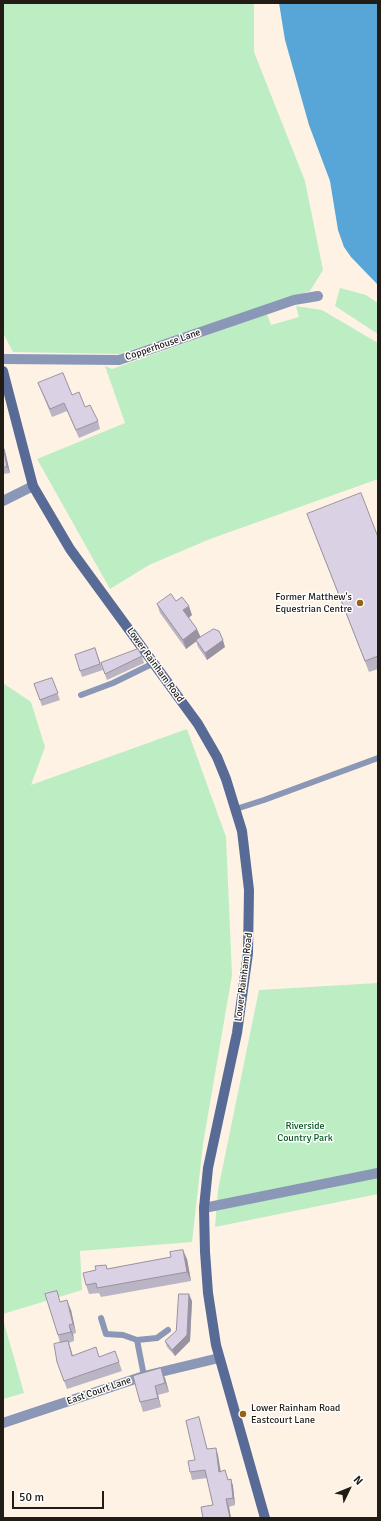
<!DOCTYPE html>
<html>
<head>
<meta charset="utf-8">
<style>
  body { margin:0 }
  #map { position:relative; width:381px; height:1521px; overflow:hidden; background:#fef2e4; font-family:Signika,sans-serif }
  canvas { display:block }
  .frame { position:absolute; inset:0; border:4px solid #211c16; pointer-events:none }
  .north { position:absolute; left:329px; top:1469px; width:40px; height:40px; -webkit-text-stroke:3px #fff; paint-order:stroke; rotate:47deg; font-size:11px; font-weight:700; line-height:16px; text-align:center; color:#211c16 }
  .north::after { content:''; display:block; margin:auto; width:14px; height:18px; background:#211c16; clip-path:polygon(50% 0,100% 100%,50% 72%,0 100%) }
  .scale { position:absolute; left:12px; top:1491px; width:92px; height:18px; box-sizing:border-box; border:2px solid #211c16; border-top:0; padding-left:5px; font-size:12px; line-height:14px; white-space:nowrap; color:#211c16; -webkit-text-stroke:3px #fff; paint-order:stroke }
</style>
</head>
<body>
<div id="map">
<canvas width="381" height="1521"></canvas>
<div class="frame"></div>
<div class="north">N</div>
<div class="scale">50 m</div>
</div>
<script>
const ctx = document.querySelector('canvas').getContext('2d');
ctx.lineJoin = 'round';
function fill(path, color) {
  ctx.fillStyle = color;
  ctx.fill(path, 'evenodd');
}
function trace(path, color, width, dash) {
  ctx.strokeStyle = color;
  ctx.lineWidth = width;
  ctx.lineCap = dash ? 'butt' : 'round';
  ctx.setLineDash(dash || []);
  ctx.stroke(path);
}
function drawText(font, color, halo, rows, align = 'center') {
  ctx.font = font + ' Signika,sans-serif';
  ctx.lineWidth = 3;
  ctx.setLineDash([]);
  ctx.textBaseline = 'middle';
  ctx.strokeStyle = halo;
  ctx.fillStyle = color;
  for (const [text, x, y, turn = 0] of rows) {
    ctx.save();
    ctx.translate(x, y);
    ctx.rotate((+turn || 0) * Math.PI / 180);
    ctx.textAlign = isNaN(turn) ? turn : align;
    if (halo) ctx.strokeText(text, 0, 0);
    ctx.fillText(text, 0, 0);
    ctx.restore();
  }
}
const green = new Path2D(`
  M3 3H254V52L305 181 323 270 310 291 119 354 13 352 3 333Z
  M340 288 366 295 378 303V334L335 306Z
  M296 306 322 310 378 343V479L210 539 149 565 110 589 37 459 125 423 105 366 112 369 267 314 271 325 299 317Z
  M3 683 31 702 45 747 31 785 187 729 226 837 232 975 203 1144 192 1242 80 1251 82 1290 3 1314Z
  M378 983V1194L215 1227 218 1190 259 990Z
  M3 1319 24 1393 3 1399Z`);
const water = new Path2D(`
  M279 3H378V285L351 257 344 247 338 230 330 181 309 125 285 40Z`);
const lane = new Path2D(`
  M81 695 113 683 154 663
  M236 809 264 800 378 758
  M101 1318 106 1334 123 1335 137 1340
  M144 1376 137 1340 157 1338 168 1330`);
const street = new Path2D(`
  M3 359 119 360 294 300 318 296
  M3 501 33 486
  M204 1208 378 1173
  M3 1423 144 1376 219 1358`);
const secondary = new Path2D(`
  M3 371 33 486 70 549 198 724 217 757 226 779 242 831 249 890 248 953 237 1033 208 1168 204 1208 205 1252 208 1293 216 1345 265 1518`);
const wall = new Path2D(`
  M38 383 85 407 98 421 100 429 79 438 67 411 52 417Z
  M3 445 5 451 10 473 3 474Z
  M307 514 378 537V669L369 672Z
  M176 601 192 615 189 618 201 638 225 647 207 660 198 647 196 641 186 649 160 613 157 604Z
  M95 648 103 670 82 677 75 655Z
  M142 656 144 663 107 680 101 663Z
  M52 678 60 700 42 706 34 684Z
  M187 1259 191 1281 101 1297 99 1293 89 1294 86 1285 96 1270 106 1265 107 1269Z
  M192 1301 190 1341 175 1356 167 1347 165 1341 176 1331Z
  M61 1302 71 1310 76 1333 73 1334 74 1341 69 1343 73 1356 99 1357 119 1362 122 1371 67 1389 64 1381 60 1343 58 1335Z
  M133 1376 165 1378 169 1392 158 1395 161 1407 143 1412 140 1402Z
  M199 1417 207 1449 218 1455 220 1471 228 1479H231L233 1486 235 1505 229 1507 231 1518H203L213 1505 207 1478 192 1480 190 1472 195 1460Z`);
const shadedWall = new Path2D(`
  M3 445 5 451 10 473 7 467Z
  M189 606 192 615 186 619 183 610Z
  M197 629 201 638 186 649 183 640Z
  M223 640 225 647 207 660 205 653Z
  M183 1250 187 1259 191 1281 187 1272Z
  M189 1294 192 1301 190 1341 175 1356 172 1350Z
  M67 1300 71 1310 76 1333 73 1324Z
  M69 1325 73 1334 74 1341 71 1332Z
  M68 1341 71 1350 75 1365 72 1356Z
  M161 1368 165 1378 169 1392 165 1383Z
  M155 1386 158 1395 161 1407 158 1398Z
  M216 1448 218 1455 222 1479 219 1472Z
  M231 1479 233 1486 235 1505 233 1498Z
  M226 1499 229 1507 231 1518H230Z`);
const building = new Path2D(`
  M63 373 72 395 79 392 85 407 90 405 98 421 76 430 64 403 50 409 38 383Z
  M3 446 7 467H3Z
  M361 493 378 537V656L365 661 307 514Z
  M171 594 176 601 182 597 189 606 183 610 197 629 183 640 157 604Z
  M214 629 219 631 223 640 205 653 196 640Z
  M95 648 100 664 80 671 75 655Z
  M138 649 142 656 105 674 101 663Z
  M52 678 58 693 40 700 34 684Z
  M183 1250 187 1272 97 1288 96 1283 86 1285 83 1273 96 1270 95 1266 106 1265 107 1269 171 1257 170 1252Z
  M57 1291 60 1302 67 1300 73 1324 69 1325 71 1332 58 1335 45 1294Z
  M179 1294H189L187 1335 172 1350 165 1341 176 1331Z
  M68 1341 72 1356 96 1347 99 1357 115 1351 119 1362 64 1381 57 1362 54 1344Z
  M161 1368 165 1383 155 1386 158 1398 140 1402 133 1376Z
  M199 1417 207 1449 216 1448 219 1472 225 1470 228 1480 231 1479 233 1498 226 1499 230 1518H203L201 1507 213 1505 205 1470 190 1472 188 1461 195 1460 186 1421Z`);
const markers = [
  [360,603,4,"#946414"],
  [243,1414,4,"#946414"]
];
const streetNames = [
  ["Copperhouse Lane",163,345,-19],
  ["Lower Rainham Road",155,665,54],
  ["Lower Rainham Road",244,977,-83],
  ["East Court Lane",99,1391,-19]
];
const poiNames = [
  ["Former Matthew's",352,597],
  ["Equestrian Centre",352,609],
  ["Lower Rainham Road",251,1408,"left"],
  ["Eastcourt Lane",251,1420,"left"]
];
const parkNames = [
  ["Riverside",305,1126],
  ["Country Park",305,1138]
];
fill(green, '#bdedc3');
fill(water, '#58a5d8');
trace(lane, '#8a97b6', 6);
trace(street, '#8a97b6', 10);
trace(secondary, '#586a96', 10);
fill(wall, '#bbb4c4');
fill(shadedWall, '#9992a0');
fill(building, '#dad1e4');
trace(building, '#9992a0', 1);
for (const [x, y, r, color] of markers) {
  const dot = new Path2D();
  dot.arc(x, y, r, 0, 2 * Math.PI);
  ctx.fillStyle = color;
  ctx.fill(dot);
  trace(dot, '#fff', 1.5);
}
drawText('10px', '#211c16', '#fff', streetNames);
drawText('10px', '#211c16', '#fff', poiNames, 'right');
drawText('10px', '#085723', '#fff', parkNames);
</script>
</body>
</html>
